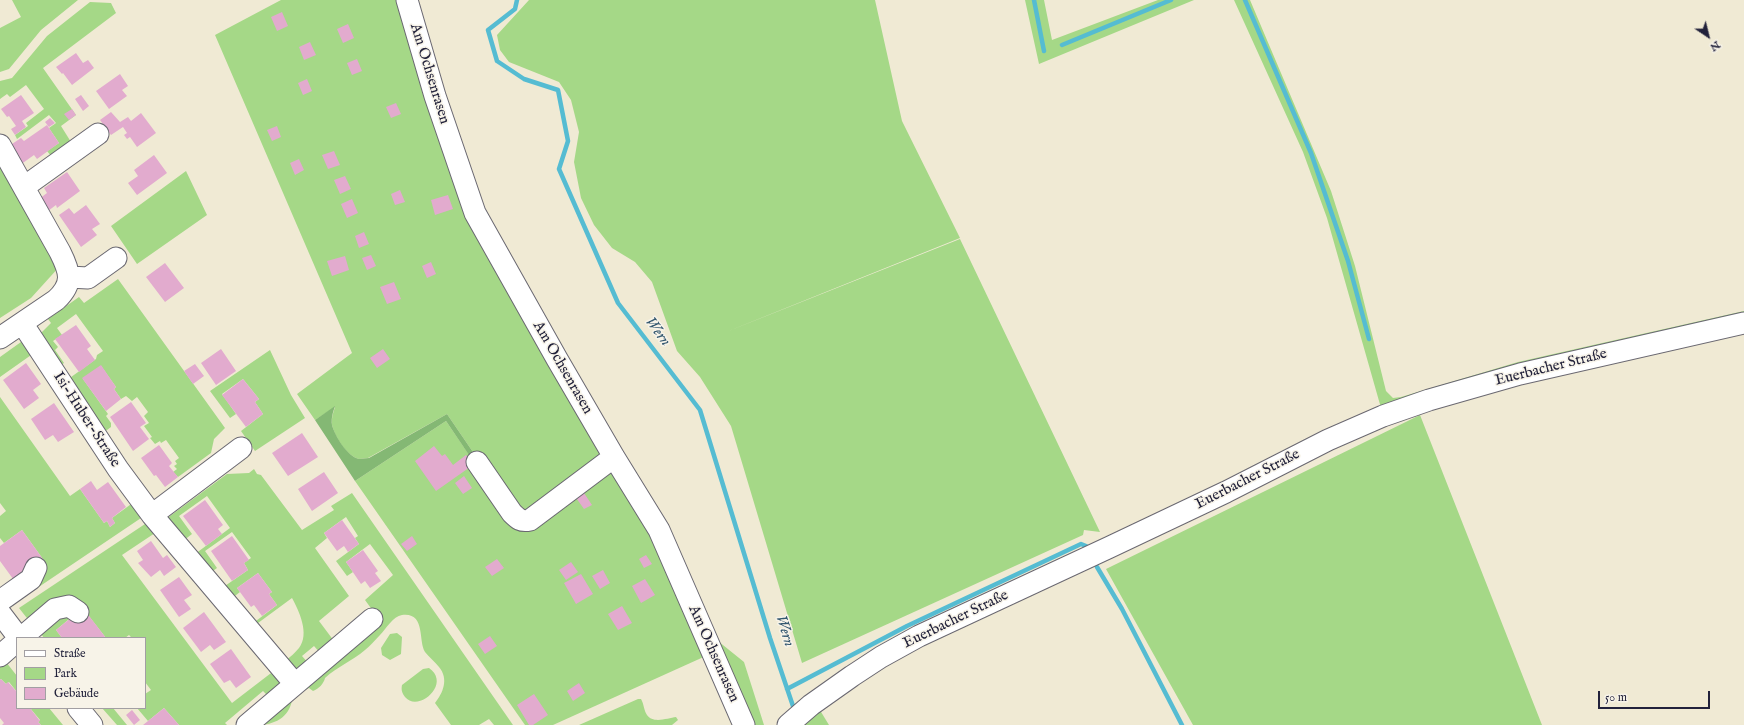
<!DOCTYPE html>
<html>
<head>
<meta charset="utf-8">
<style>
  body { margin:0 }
  #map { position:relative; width:1744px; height:725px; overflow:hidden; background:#f0ead4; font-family:"IM FELL English",serif }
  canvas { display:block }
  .legend { position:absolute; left:16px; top:637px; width:130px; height:72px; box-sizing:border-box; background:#f7f3e8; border:1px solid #a29fa3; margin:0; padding:5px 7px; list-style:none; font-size:12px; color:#22223b }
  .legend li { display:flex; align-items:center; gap:8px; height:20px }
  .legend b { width:20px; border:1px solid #a29fa3 }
  .north { position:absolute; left:1688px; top:16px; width:40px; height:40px; -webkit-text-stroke:3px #f7f3e8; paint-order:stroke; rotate:145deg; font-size:11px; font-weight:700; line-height:16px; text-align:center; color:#22223b }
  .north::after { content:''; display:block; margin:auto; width:14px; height:18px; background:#22223b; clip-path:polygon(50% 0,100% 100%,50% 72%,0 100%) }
  .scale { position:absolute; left:1598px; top:691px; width:112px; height:18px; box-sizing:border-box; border:2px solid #22223b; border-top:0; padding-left:5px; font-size:12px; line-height:14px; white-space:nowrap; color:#22223b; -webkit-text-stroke:3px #f7f3e8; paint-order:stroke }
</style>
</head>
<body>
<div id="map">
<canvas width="1744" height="725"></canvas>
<ul class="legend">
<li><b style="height:5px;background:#fff"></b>Straße</li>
<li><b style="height:11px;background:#a5d887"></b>Park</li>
<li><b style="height:11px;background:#e2abce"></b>Gebäude</li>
</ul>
<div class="north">N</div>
<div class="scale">50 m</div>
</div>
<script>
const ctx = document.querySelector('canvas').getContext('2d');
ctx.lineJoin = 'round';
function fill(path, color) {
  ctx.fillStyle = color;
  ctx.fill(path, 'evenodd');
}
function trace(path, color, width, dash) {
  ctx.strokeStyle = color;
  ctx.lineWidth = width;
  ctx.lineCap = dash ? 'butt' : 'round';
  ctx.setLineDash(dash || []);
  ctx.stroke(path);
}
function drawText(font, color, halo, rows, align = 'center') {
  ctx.font = font + ' "IM FELL English",serif';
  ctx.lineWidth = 3;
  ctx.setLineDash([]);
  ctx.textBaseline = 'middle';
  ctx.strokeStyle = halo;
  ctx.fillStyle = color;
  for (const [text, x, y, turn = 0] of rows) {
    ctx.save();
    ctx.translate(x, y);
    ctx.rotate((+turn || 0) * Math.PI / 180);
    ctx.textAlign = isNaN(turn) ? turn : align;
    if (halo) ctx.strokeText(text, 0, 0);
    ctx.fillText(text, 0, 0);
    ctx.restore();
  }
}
const green = new Path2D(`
  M12 0H78L41 30 9 69 0 72V28L21 17Z
  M281 0H399L438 132 605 451 526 517 475 455 447 414 368 458C366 458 362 459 359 459 347 456 335 437 332 425 331 419 333 413 335 407L315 420 297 394 352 353 215 35Z
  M529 0H875L902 121 960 238 726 332 960 239 1100 532 1084 530 1083 535 802 663 731 426 700 377 677 351 652 282 635 262 612 248 594 225 581 198 574 162 579 132 571 100 559 82 509 62 500 50 497 35Z
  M1025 0H1044L1052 40 1158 0H1194L1039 64Z
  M1234 0H1250L1331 191 1355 266 1386 391 1393 398 1401 397 1518 362 1744 311V323L1383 415 1327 218 1303 152Z
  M90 2 111 3 116 13 43 68 76 115 61 126 71 142 51 156 47 151 59 143 49 128 56 123 49 115 17 139 15 135 28 126 26 123 44 109 26 85 10 97 7 94 0 99V81L12 78 47 36Z
  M0 159 60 266 31 298 0 318Z
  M186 171 207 215 137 264 111 226Z
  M118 279 225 428 214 439 211 453 178 477 173 472 177 469 174 466 177 464 175 461 179 458 166 440 161 443 160 441 155 444 150 438 152 437 144 426 149 423 144 416 148 412 137 397 132 401 126 396 121 399 114 389 116 387 101 366 83 379 108 414 106 416 111 423V427L103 433 67 380 96 359 97 355 103 351 76 314 57 328 62 335 53 341 58 347 55 350 64 363 59 366 41 333 51 323 48 319 79 297 84 303Z
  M21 342H24L34 353 0 377V357Z
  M270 350 291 395 305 418 255 451 241 431 263 414 255 402 259 399 243 379 222 394 236 414 230 418 210 391Z
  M0 397 70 496 80 489 104 523 107 521 110 527 115 523 112 518 134 502 144 516 15 603 45 562 22 530 4 543 0 538V516L6 511 0 503Z
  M1420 415 1542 725H1193L1106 569Z
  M446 421 521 531 609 468 651 528 708 655 553 725H525L355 481Z
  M254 469 257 474 261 475 302 530 334 510 331 506 352 493 513 725H494L489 719 479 725H451L435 703C443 693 449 679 439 667 435 662 429 657 425 652 418 641 426 612 402 615 393 616 386 629 380 635 375 640 370 646 365 650 352 661 337 667 325 678 324 683 319 689 313 691L309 688 302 691 381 622 365 600 393 575 370 544 346 562 353 572 347 576 336 561 359 544 355 538 358 536 346 517 324 533 327 538 315 548 349 596 319 621 334 641 321 654 314 646 302 656 309 664C297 671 296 669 285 661 290 657 295 653 299 648 310 634 299 611 292 598L254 626 252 624 277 605 269 594 272 592 258 573 237 588 240 592 231 599 222 588 248 570 244 563 251 558 232 532 205 551 217 568 210 573 195 554 230 528 207 496 179 516 192 534 183 541 166 519 227 474 249 473Z
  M148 522 158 531 122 555 232 703 275 670 281 682 270 698 263 691 225 723 227 725H179L164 708 148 721 137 708H145V694L151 690 145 682V638H132L129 635 125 638H106L81 606 30 622 19 608Z
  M58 613 74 615 56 630 62 638H44L39 631Z
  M397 633 402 637 401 654 390 660 382 655 381 648 390 634Z
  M713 637 744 662 764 725H755L752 723Z
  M6 662 17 676V692L9 682 6 684 1 679 0 680V666Z
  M429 668C452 684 418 713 405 697 402 693 401 690 402 685L423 669Z
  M638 699H641C644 704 644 711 647 715 653 724 668 718 676 717L678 720 672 725H579Z
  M292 700C289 718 274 725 257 725Z
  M818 707 829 725H798Z
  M30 708H49L63 725H41L38 722 40 720Z
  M102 708H113L127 725H117Z`);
const forest = new Path2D(`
  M335 406C333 412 331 418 332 425 335 436 347 456 359 459 362 459 366 458 369 458L447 414 475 455 471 458 446 421 355 481 315 420Z`);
const stream = new Path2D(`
  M517 0 515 9 488 30 497 61 524 79 558 90 568 141 559 169 618 303 700 410 770 638 795 712
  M1034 0 1044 51
  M1245 0 1311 153 1348 261 1369 339
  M1062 45 1171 0
  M1097 567 1122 609 1182 725
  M787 689 907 626 1081 544 1086 546`);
const building = new Path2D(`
  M282 12 288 26 277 31 271 17Z
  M348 24 354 38 343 43 337 29Z
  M310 42 316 55 304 60 299 47Z
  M76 53 83 63 88 60 94 68 72 85 63 73 62 74 56 67Z
  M357 59 362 71 352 75 347 63Z
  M120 74 128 86 122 90 127 96 109 109 96 91Z
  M307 79 312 91 303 95 298 83Z
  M21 95 34 113 22 121 26 127 15 135 11 129 16 126 9 116 7 117 1 109Z
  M81 95 89 106 83 111 75 99Z
  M396 103 401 114 391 118 386 107Z
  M72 109 76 115 69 120 64 114Z
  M111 112 120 122 128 117 131 121 141 113 156 133 137 147 130 137 127 139 124 135 127 133 123 127 111 135 100 120Z
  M50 118 55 123 49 127 45 122Z
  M47 125 59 143 37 159 34 155 20 165 9 146 21 138 24 141Z
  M277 126 281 137 272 141 267 130Z
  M334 151 340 165 328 169 322 155Z
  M154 155 167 173 137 195 128 183 138 176 134 170Z
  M299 159 304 170 295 175 290 163Z
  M67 172 80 191 57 208 56 205 48 211 39 199 47 193 44 188Z
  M345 176 351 189 340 194 334 180Z
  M400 190 405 202 395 205 391 194Z
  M448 195 453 209 435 215 431 200Z
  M352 199 358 213 347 218 341 204Z
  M86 205 100 224 92 229 97 235 81 247 59 215 69 208 74 214Z
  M364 232 369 244 359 248 355 236Z
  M371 255 376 266 367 270 362 258Z
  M345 256 349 270 332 276 327 261Z
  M431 262 436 274 427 278 422 266Z
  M165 263 184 288 165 302 146 277Z
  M394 282 401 299 387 304 380 287Z
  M76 325 91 346 87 349 95 360 79 372 55 339Z
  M221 349 236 371 216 385 201 363Z
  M383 349 390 359 377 368 370 358Z
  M26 363 41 384 33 390 39 398 24 409 3 380Z
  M195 364 204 376 193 384 184 371Z
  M101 365 116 387 114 389 121 399 106 411 82 378Z
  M243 379 259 399 255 402 263 414 246 427 222 395Z
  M131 402 146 423 140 427 149 439 133 451 110 417Z
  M54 403 74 432 58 442 53 435 45 440 31 419Z
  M302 433 318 457 288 476 272 453Z
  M159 445 172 463 169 466 178 477 165 487 156 475 154 476 141 458Z
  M434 446 442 456 445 454 453 465 466 455 473 465 436 491 415 461Z
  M324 472 338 493 312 511 298 489Z
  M464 476 472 488 463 494 455 483Z
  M91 481 97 490 108 482 126 507 112 518 115 523 110 527 107 521 104 523 80 489Z
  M582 490 592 505 584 509 574 495Z
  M205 500 223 525 218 529 222 534 206 546 183 516Z
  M342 520 359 544 348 552 344 546 337 551 324 533Z
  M22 530 45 562 16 583 0 561V546Z
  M232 536 249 560 244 563 248 570 232 581 211 551Z
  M412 536 417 544 407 551 401 544Z
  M151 541 163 558 167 555 176 567 164 576 160 570 151 577 138 563 143 560 137 551Z
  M363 550 378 571 375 573 381 581 370 588 365 581 361 584 346 562Z
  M646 555 652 564 644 568 639 559Z
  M497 559 504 568 492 576 485 567Z
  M571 562 578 572 566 580 559 570Z
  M603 570 610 583 600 589 592 576Z
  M258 573 272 592 269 594 277 605 262 616 254 605 251 607 237 588Z
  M581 574 593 594 576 604 564 583Z
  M179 577 192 595 184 600 191 609 179 617 160 590Z
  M645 579 655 595 641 603 632 586Z
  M622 606 632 623 618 630 608 614Z
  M83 608 106 638H62L56 630Z
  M204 612 226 642 214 650 210 645 201 652 183 628Z
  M490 636 497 646 485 654 478 644Z
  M231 649 251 677 236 688 230 680 224 683 210 664Z
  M1 679 6 684 8 682 17 692V708H30L40 721 38 722 41 725H2L4 723 0 718V680Z
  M579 683 585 693 573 701 567 691Z
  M534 694 548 715 533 725H529L517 705Z
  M164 708 179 725H143L148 721Z
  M132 710 140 720 134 725 126 715Z`);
const minor = new Path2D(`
  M407 0 435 96 475 213 557 359 614 457 659 530 744 725
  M0 145 60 252C70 272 74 283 56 300L0 338
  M24 187 98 134
  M69 277 88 278 116 258
  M22 323 118 469 152 515 295 684
  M477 462 512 513C518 519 521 522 530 520L614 457
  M152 515 241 448
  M0 601 31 579 36 568
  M0 613 19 638
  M21 638 55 609 69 606 78 612
  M0 656 17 641
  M78 708 92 725
  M247 725 372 619
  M788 725 811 705 852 676 881 657 919 636 1110 547 1226 492 1328 440 1383 416 1429 400 1520 374 1744 323`);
const streetNames = [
  ["Am Ochsenrasen",429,74,73],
  ["Am Ochsenrasen",562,368,60],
  ["Euerbacher Straße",1551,368,-14],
  ["Isi-Huber-Straße",86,420,57],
  ["Euerbacher Straße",1248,480,-27],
  ["Euerbacher Straße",956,620,-26],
  ["Am Ochsenrasen",713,654,66]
];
const waterNames = [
  ["Wern",657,332,53],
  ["Wern",784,631,72]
];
fill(green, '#a5d887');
fill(forest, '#84b874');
trace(stream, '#55bcd2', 4.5);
fill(building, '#e2abce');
trace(minor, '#6a6871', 23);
trace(minor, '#fff', 21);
drawText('15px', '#22223b', '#f7f3e8', streetNames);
drawText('italic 16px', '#345870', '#f7f3e8', waterNames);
</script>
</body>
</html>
